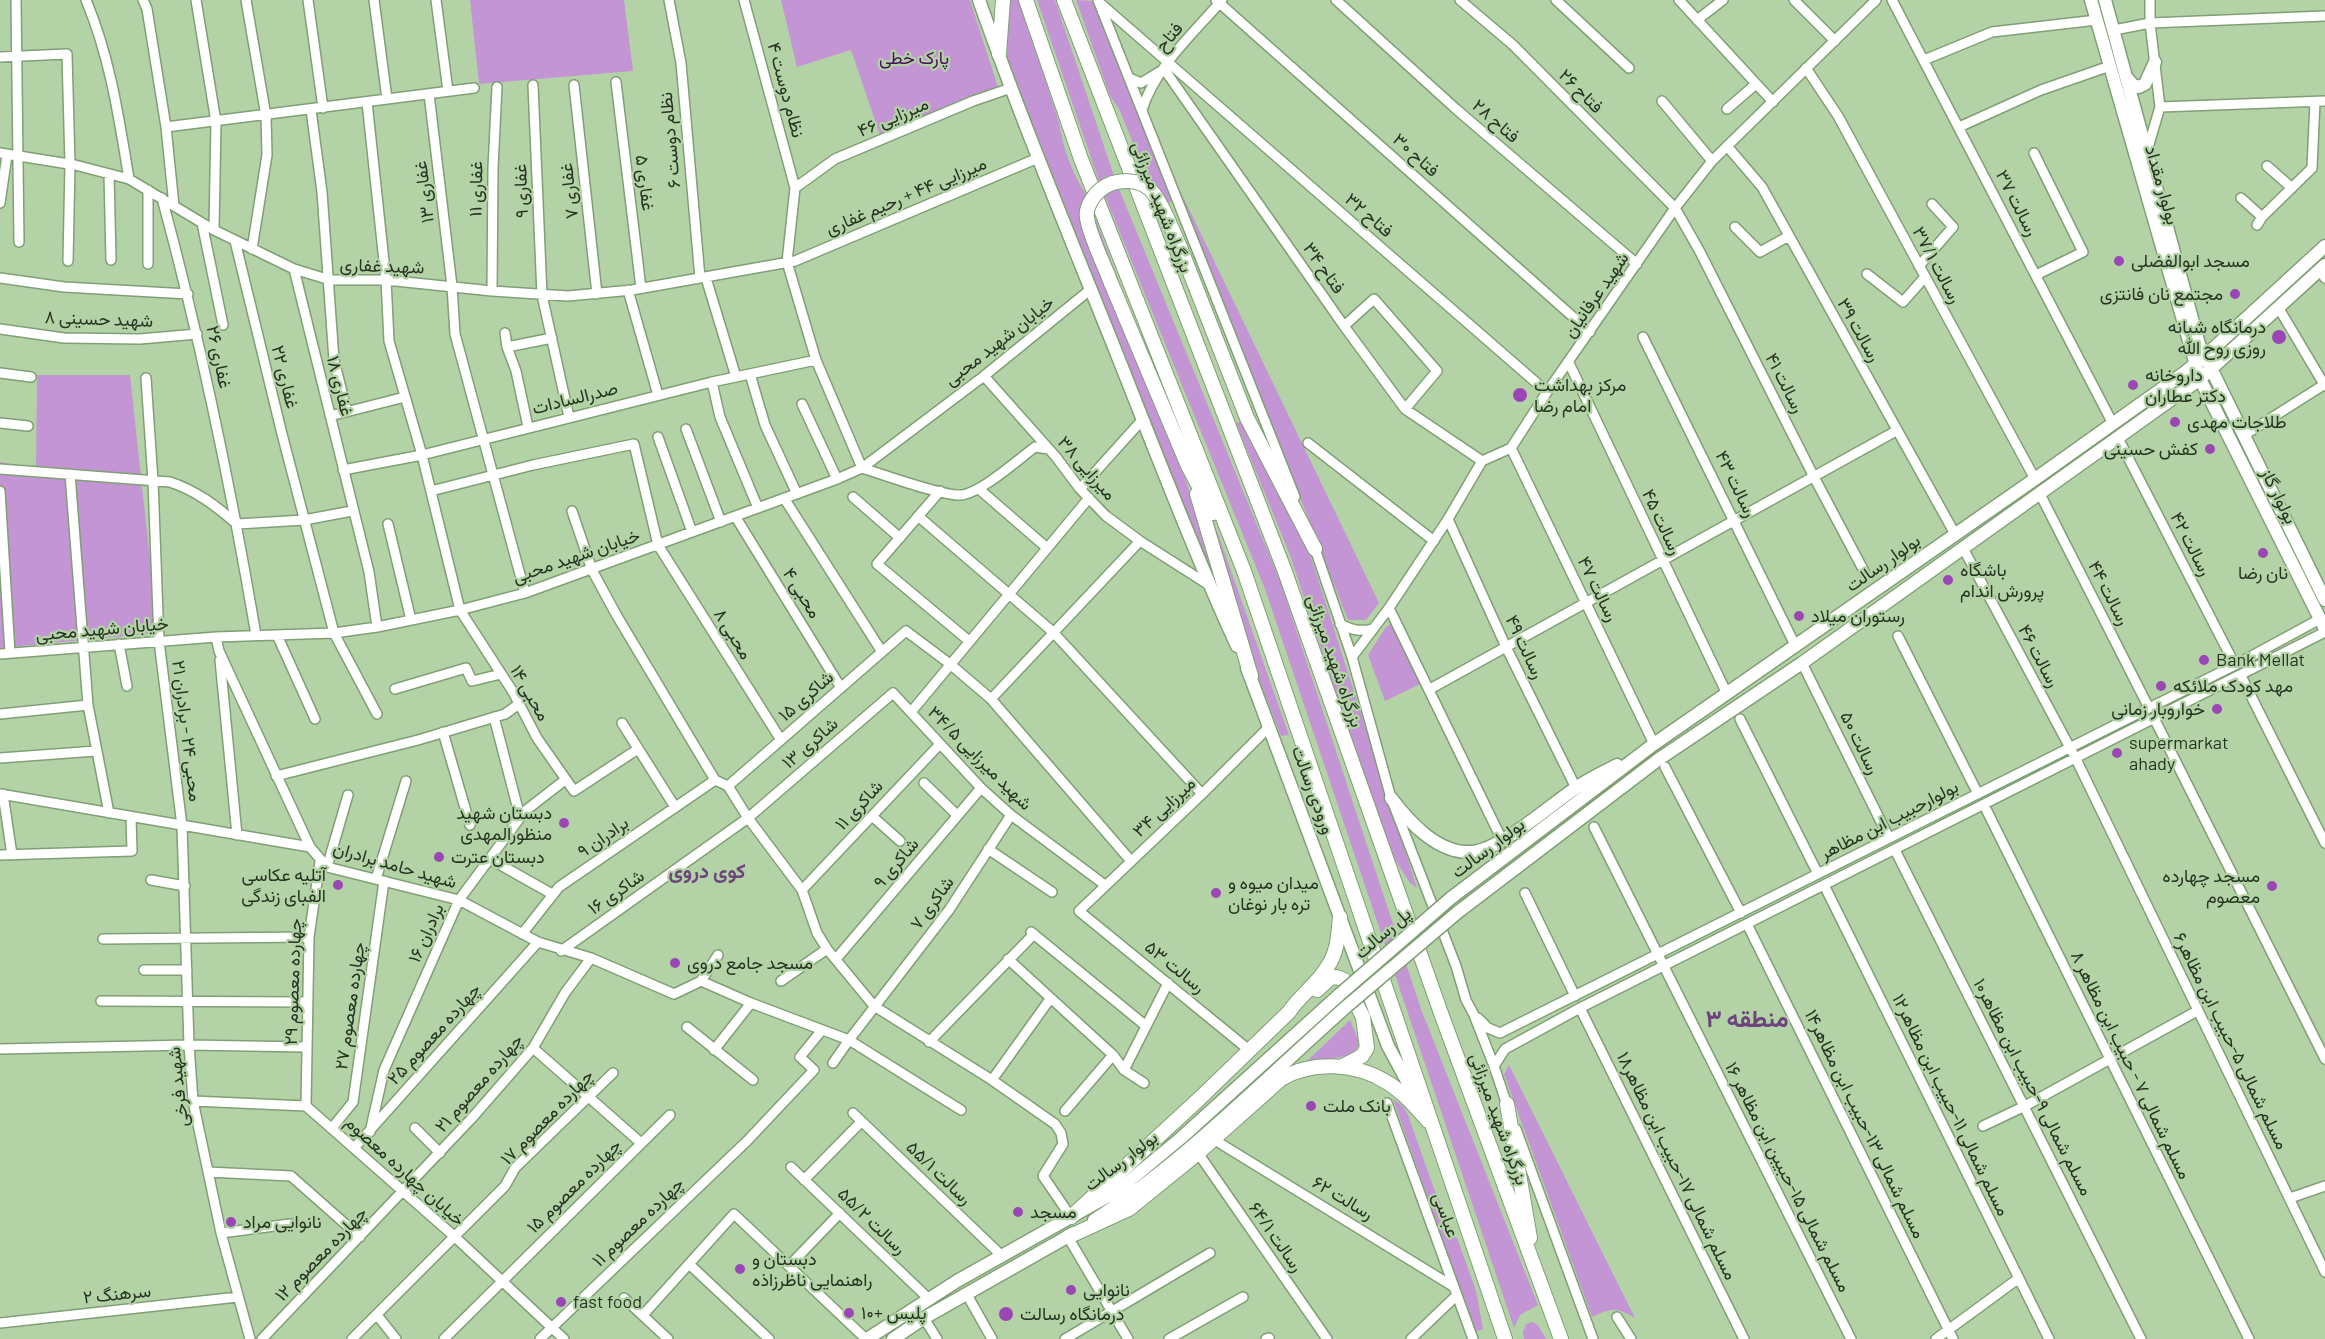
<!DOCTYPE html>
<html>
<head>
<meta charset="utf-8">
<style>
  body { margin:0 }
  canvas { display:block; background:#b3d3a7 }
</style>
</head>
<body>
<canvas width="2325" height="1339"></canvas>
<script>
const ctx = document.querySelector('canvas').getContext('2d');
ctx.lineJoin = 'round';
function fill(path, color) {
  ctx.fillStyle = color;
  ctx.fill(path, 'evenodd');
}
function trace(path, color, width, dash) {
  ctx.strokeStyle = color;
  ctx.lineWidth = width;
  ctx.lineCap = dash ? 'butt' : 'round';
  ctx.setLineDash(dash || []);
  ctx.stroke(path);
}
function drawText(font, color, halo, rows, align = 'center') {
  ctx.font = font + ' Barlow,Vazirmatn,sans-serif';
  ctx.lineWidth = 4.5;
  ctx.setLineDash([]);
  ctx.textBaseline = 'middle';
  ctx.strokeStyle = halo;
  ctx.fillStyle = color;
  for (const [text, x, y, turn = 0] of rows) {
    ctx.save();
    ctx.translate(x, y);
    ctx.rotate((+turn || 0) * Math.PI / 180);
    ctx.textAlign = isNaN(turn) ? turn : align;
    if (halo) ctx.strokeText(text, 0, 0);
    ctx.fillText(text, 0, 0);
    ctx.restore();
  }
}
const green = new Path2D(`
  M470 0H624L633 71 479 84Z
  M781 0H970L998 87 880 135 851 50 797 67Z
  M1009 0H1019L1059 122C1063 149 1072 173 1087 196L1151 368 1214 571 1211 573 1005 55Z
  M1037 0H1055L1115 179 1280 581 1421 1009 1538 1305 1520 1315 1514 1328 1265 589 1100 184Z
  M1076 0 1093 1 1172 202 1150 204 1139 177 1142 165 1119 109 1110 96Z
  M1178 186 1379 603 1366 620H1348Z
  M37 375H130L158 633 0 648V462L36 469Z
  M1243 420 1308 548 1417 888 1410 883 1388 849 1290 555 1236 423Z
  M1212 517 1289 735 1281 736 1246 645 1208 521Z
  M1392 623 1420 684 1385 701 1368 655 1386 627Z
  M1350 1020 1358 1039V1046L1354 1052 1346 1056 1305 1063Z
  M1509 1065 1635 1318C1616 1307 1612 1308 1592 1317L1504 1074Z
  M1393 1099 1403 1106 1408 1115 1434 1189 1459 1243 1476 1291 1483 1329 1475 1332Z
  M1532 1322 1538 1325 1546 1339H1524L1523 1332 1526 1324Z`);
const minor = new Path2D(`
  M16 0 19 242
  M86 0C110 57 119 118 129 179
  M143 0 147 9 166 127 174 206
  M196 0 216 122 214 230
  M246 0 266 116 267 155 252 249
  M308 0 323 108
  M374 0 387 99
  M436 0 448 91
  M669 0 681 63 700 278
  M744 0 795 188 787 262 816 360 862 468C882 474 945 497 961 495 981 493 1019 459 1035 447L1049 449
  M1098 0 1295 497
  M1216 0 1590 332
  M1336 0 1456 109 1637 264
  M1460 0 1513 45 1675 208 1699 250 1814 477 1865 573
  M1556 0 1629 68
  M1679 0 1773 102
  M1794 0 1835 41
  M1892 0 2112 422
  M1101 4 1547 392
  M1697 20 1723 0
  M2114 30 2150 23 2325 16
  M0 57 67 54 70 164 68 261
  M1924 60 1992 32 2097 20
  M1806 68 1838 116 2035 479
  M1164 69 1344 326 1405 409 1482 461
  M1129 78 1141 83 1159 72
  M616 82 641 288
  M533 85 542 295 569 417
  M574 85 597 294
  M429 94 452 286 455 334 525 593
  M1662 101 1712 161
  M367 102 386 280 389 341 422 455 460 610 513 692 537 738 574 791 638 749
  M2160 107 2325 101
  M1727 109 1756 84
  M311 110 322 192 334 360 347 412
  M1142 110C1155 67 1194 33 1222 0
  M166 127 474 88
  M1959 127 2041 90 2110 66
  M1727 146 1762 187 1955 534
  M2147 151 2160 107 2150 23V0
  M0 153 75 165 129 179 214 230 294 269 330 280H386L492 291 568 296 632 290 795 261 1038 158
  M2034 153 2083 252 2036 275
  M2267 166 2292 188
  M109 174 111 260
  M795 188 835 159 973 101 1011 88
  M148 190V264
  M162 198C201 342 231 488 256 635
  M2241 198 2262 217
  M0 203 7 155
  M202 223 223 325
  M2257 225 2262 217 2312 168 2315 102
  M1735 227 1760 252 1789 236
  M235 241 282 434 334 633 377 714
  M1919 266 1953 227 1932 204
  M294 269 369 572 377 627
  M2320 270 2325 278
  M1867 274 1903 302 1924 278
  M0 278 64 287 188 294
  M706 278 736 377
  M628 290 658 395
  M492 291 493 168 497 87
  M2278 307 2325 386
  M1344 326 1374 299 1437 371 1405 409
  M0 329 64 338 140 339 197 334
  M505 333 507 347 516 371 528 427
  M1643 337 1796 647
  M507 347 552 338
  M1569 363 1727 694
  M0 373 31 377
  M750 374 765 425 797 494
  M984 376 1056 457 1080 489 1106 516 1140 541 1209 585
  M146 378 153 481 159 641 182 826 189 1045 193 1101 221 1233 250 1339
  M712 382 720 417 758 508
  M802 404 837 479
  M330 416 405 397
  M0 423 28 426
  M686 429 721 522
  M2243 436 2325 384
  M658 437 692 532
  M2118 438 2235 665
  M1308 443 1434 541
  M1511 448 1654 744
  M0 469 170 482C197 491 216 506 237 524L304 520 352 511
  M343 470 422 455 712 382 816 360
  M70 474 88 705 109 813
  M979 489 1047 548
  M1080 489 1143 419
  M0 491 10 653
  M431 491 533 465 634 444 658 545 781 740
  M940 491 877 564 969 641
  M2040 494 2149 708
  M853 497 900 538
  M784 498 882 652
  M572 511 592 570 617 616 715 780 728 786 748 818 802 890 817 933 827 949 874 1006 992 1080 1055 1124 1061 1133 1063 1144 1043 1176 1071 1217
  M735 516 841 688
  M918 516 1053 632 1202 794
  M1448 519 1506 647 1576 788
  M388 524 411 620
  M1313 543 1352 657 1391 798 1456 966 1466 1000 1474 1015 1494 1066 1508 1108
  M1963 548 2076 759 2325 1272
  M1389 608 1502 840
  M1340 624C1352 630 1360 632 1372 629
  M277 635 315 719
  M1898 636 1978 794
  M216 637 219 651 310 847 327 867 459 900 538 942 591 958 674 994 701 981 751 1003 849 1040 949 910 1011 815
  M119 644 127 686
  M0 654 216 637 334 633 377 627 460 610 525 593 837 479 862 468 984 376 1091 289
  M1352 657 1389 608 1448 519 1482 461 1511 448 1547 392 1675 208 1712 161 1876 0
  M220 660 237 835
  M1802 663 1889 838
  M2241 676 2325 843
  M395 689 466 668 472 681 501 674
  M1430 689 1896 431
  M991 699 1140 541
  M911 712 1089 498
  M0 714 88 705
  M494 717 520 817
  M1740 719 1818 874
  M2155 720 2325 1059
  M622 723 675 807
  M443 732 470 825
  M0 758 96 751
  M1665 767 1741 913
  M276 776 418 740 505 714 519 704
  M924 783 957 815
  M728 786 906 631 950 664 991 699 1131 861
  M0 794 310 847
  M3 794 12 855
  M1984 805 2249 1339
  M872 816 900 841
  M1594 827 1851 1339
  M988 849 1052 892
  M1895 850 2141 1339
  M0 855 132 851 131 817
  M490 859 552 894
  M327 867 348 795
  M376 879 406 781
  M151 880 185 886
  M1824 885 2049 1339
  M802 890 940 744
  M1525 893 1575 996
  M1747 924 1953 1339
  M1031 932 1146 1026
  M522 934 559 887 715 780
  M103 939 309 937
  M561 951 748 818 893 693 981 788 1011 815 1105 885
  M836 959 981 788
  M1008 959 1113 1055 1124 1070 1144 1083
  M144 970H187
  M701 981 718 955
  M781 981 827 949
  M101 1001 307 1002
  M1580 1008 1744 1339
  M1478 1018 1488 1028 1500 1033 2235 665 2320 619
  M687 1027 753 1080
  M929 1042 1034 934
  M533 1048 641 1143
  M0 1049 189 1045 307 1047
  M714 1050 751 1003
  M1249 1050 1079 911 1202 794 1270 726
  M833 1063 849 1040 961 1110
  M1494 1066 1505 1049 1580 1008 2325 632
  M1124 1070 1168 983
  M992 1080 1050 999
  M193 1101 306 1106 455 1237 564 1339
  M1387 1103 1473 1339
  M306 1106 309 937 320 861
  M1065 1111 1113 1055
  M853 1113 1002 1256
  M1983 1126 2025 1106 2197 1011
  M332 1128 353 1102 384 881
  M415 1128 440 1153
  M1516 1129 1593 1339
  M370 1132 384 1070 459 900 525 811 565 780
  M1213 1139 1454 1287
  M355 1147 538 942
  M1198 1153 1327 1339
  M791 1167 929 1299
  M208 1172 291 1176 360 1237
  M804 1180 861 1122
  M2290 1198 2325 1186
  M221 1233 290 1224
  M1068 1237 1128 1339
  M689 1264 769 1339
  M789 1266 840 1213
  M966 1293 992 1339
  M624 1298 668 1339
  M377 1315 396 1339
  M643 1315 734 1214 866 1339
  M1617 1317 1631 1339
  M924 1318 937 1339
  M0 1323 238 1297
  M262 1339 472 1118 533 1048 565 993 591 958
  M352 1339 505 1186 515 1168 613 1073
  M444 1339 670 1115
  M540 1339 747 1141 814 1070 800 1057 822 1030
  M1065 1339 1210 1253
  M1169 1339 1243 1297
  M1266 1339 1269 1338
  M1411 1339 1457 1295
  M1936 1339 2019 1278`);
const major = new Path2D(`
  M979 0C1021 119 1069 235 1116 352 1155 450 1193 550 1237 646
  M2091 0 2200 379 2325 629
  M2105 0 2199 344 2325 600
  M2127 78 2133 85 2139 87 2145 84 2155 62
  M1247 668 1388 1046 1423 1111
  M1391 798C1410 823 1438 854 1472 852 1500 850 1549 806 1573 790 1586 780 1602 773 1617 765
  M1451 898 1654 744 2035 479 2184 373 2205 356 2325 246
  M1458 912 1659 759 1802 663 2200 379 2325 265
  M1094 1220C1185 1161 1266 1078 1347 1006
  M867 1339 957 1281 1117 1191 1181 1138 1339 995
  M893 1339 924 1318 1074 1233`);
const highway = new Path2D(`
  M1026 0 1081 159 1244 571 1505 1339
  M1064 0 1284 569 1442 1016 1561 1339
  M999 54 1003 0
  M1180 247 1247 418 1315 549
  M1111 283 1188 466 1213 513
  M1197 494 1251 676
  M1317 990 1330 978 1337 977 1344 980 1363 1017 1367 1048 1362 1056 1341 1067
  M1507 1104 1530 1238
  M1071 1217 1199 1099 1289 1012C1300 995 1318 984 1328 966 1338 951 1338 934 1340 917
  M1068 1237 1129 1209 1198 1153 1281 1079C1313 1060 1357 1063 1388 1083 1404 1093 1416 1107 1428 1121`);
const majorBridge = new Path2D(`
  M1339 995 1451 898
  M1347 1006 1458 912`);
const highwayBridge = new Path2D(`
  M1111 283C1104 264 1090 237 1087 218 1085 208 1093 196 1100 190 1115 178 1142 177 1154 194 1165 209 1172 230 1180 247`);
const markers = [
  [2119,261,6,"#9a46b4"],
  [2235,294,6,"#9a46b4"],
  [2279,337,8,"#9a46b4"],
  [2133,385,6,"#9a46b4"],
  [1520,395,8,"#9a46b4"],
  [2175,422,6,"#9a46b4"],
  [2210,449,6,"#9a46b4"],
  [2263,553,6,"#9a46b4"],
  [1948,580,6,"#9a46b4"],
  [1799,616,6,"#9a46b4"],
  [2204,660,6,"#9a46b4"],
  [2161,686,6,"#9a46b4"],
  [2217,709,6,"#9a46b4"],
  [2117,753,6,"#9a46b4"],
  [564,823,6,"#9a46b4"],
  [439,857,6,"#9a46b4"],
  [338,885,6,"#9a46b4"],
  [2272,886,6,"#9a46b4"],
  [1216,893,6,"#9a46b4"],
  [675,963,6,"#9a46b4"],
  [1311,1106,6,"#9a46b4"],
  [1018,1212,6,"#9a46b4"],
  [231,1222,6,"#9a46b4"],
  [740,1269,6,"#9a46b4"],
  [1071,1290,6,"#9a46b4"],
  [561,1302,6,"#9a46b4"],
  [849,1313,6,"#9a46b4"],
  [1006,1314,8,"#9a46b4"]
];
const streetNames = [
  ["فتاح",1169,37,-50],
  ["نظام دوست ۴",786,90,75],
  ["فتاح ۲۶",1581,91,45],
  ["میرزایی ۴۶",893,117,-23],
  ["فتاح ۲۸",1496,121,41],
  ["نظام دوست ۶",670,140,-95],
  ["فتاح ۳۰",1416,155,42],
  ["غفاری ۵",645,183,83],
  ["بولوار مقداد",2162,185,74],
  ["غفاری ۱۱",476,189,-89],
  ["غفاری ۹",521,191,-92],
  ["غفاری ۷",569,191,-96],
  ["غفاری ۱۳",424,192,-97],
  ["میرزایی ۴۴ + رحیم غفاری",906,196,-23],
  ["رسالت ۳۷",2017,203,63],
  ["بزرگراه شهید میرزائی",1162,207,69],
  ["فتاح ۳۲",1369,215,41],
  ["رسالت ۳۷/۱",1937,265,62],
  ["شهید غفاری",382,266,2],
  ["فتاح ۳۴",1324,268,55],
  ["شهید عرفانیان",1596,295,-55],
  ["شهید حسینی ۸",99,319,2],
  ["رسالت ۳۹",1859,330,61],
  ["خیابان شهید محبی",999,341,-38],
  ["غفاری ۲۶",219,357,78],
  ["غفاری ۲۲",285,377,76],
  ["رسالت ۴۱",1785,383,63],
  ["غفاری ۱۸",340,386,76],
  ["صدرالسادات",575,398,-14],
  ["میرزایی ۳۸",1087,468,49],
  ["رسالت ۴۳",1736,484,64],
  ["بولوار گاز",2279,496,64],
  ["رسالت ۴۵",1662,522,65],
  ["رسالت ۴۲",2191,544,63],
  ["خیابان شهید محبی",576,556,-19],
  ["بولوار رسالت",1883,563,-35],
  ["رسالت ۴۷",1598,589,64],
  ["محبی ۴",802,593,58],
  ["رسالت ۴۴",2109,593,63],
  ["خیابان شهید محبی",102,629,-5],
  ["محبی ۸",733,634,58],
  ["رسالت ۴۹",1525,647,65],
  ["رسالت ۴۶",2039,656,62],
  ["بزرگراه شهید میرزائی",1335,661,71],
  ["محبی ۱۴",530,693,60],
  ["شاکری ۱۵",806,696,-41],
  ["محبی ۲۴ - برادران ۲۱",187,731,83],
  ["شاکری ۱۳",810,743,-41],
  ["رسالت ۵۰",1860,743,64],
  ["شهید میرزایی ۳۴/۵",980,758,45],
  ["ورودی رسالت",1313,790,70],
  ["شاکری ۱۱",859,805,-47],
  ["میرزایی ۳۴",1164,807,-43],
  ["بولوارحبیب ابن مظاهر",1889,820,-27],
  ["برادران ۹",603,837,-35],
  ["بولوار رسالت",1488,848,-37],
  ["شاکری ۹",896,863,-50],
  ["شهید حامد برادران",395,865,16],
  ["شاکری ۱۶",616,892,-35],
  ["شاکری ۷",932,903,-54],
  ["برادران ۱۶",426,933,-66],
  ["پل رسالت",1383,933,-41],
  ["رسالت ۵۳",1175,967,39],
  ["چهارده معصوم ۲۹",293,982,-88],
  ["چهارده معصوم ۲۷",350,1006,-82],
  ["چهارده معصوم ۲۵",434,1034,-48],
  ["مسلم شمالی ۵-حبیب ابن مظاهر۶",2231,1041,64],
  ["مسلم شمالی ۷ - حبیب ابن مظاهر ۸",2131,1065,64],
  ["چهارده معصوم ۲۱",479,1083,-49],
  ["شهید فرخی",178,1087,-96],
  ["مسلم شمالی ۹-حبیب ابن مظاهر۱۰",2033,1087,63],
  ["مسلم شمالی ۱۱-حبیب ابن مظاهر۱۲",1951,1105,64],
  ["چهارده معصوم ۱۷",547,1117,-46],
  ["بزرگراه شهید میرزائی",1499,1119,70],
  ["مسلم شمالی ۱۳-حبیب ابن مظاهر۱۴",1865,1124,64],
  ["بولوار رسالت",1121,1161,-37],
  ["مسلم شمالی ۱۷-حبیب ابن مظاهر۱۸",1677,1166,64],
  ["خیابان چهارده معصوم",405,1171,42],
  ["رسالت ۵۵/۱",939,1173,44],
  ["مسلم شمالی ۱۵-حبیبن ابن مظاهر ۱۶",1788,1177,63],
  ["چهارده معصوم ۱۵",574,1186,-45],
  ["رسالت ۶۲",1343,1198,31],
  ["عباسی",1446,1215,70],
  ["رسالت ۵۵/۲",872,1221,44],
  ["چهارده معصوم ۱۱",638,1222,-44],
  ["رسالت ۶۴/۱",1276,1237,55],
  ["چهارده معصوم ۱۲",321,1254,-46],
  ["سرهنگ ۲",117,1294,-6]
];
const parkNames = [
  ["پارک خطی",914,58]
];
const poiNames = [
  ["مسجد ابوالفضلی",2131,261],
  ["مجتمع نان فانتزی",2223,294,"right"],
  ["درمانگاه شبانه",2266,327,"right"],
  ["روزی روح الله",2266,348,"right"],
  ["داروخانه",2145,375],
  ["دکتر عطاران",2145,396],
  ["مرکز بهداشت",1534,385],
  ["امام رضا",1534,406],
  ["طلاجات مهدی",2187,422],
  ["کفش حسینی",2198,449,"right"],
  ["باشگاه",1960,570],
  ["پرورش اندام",1960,591],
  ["نان رضا",2263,573,"center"],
  ["رستوران میلاد",1811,616],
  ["Bank Mellat",2216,660],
  ["مهد کودک ملائکه",2173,686],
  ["خواروبار زمانی",2205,709,"right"],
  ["supermarkat",2129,743],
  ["ahady",2129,764],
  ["دبستان شهید",552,813,"right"],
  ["منظورالمهدی",552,834,"right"],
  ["دبستان عترت",451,857],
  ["آتلیه عکاسی",326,875,"right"],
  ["الفبای زندگی",326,896,"right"],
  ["مسجد چهارده",2260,876,"right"],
  ["معصوم",2260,897,"right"],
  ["میدان میوه و",1228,883],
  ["تره بار نوغان",1228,904],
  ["مسجد جامع دروی",687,963],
  ["بانک ملت",1323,1106],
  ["مسجد",1030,1212],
  ["نانوایی مراد",243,1222],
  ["دبستان و",752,1259],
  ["راهنمایی ناظرزاذه",752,1280],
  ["نانوایی",1083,1290],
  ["fast food",573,1302],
  ["پلیس +۱۰",861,1313],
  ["درمانگاه رسالت",1020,1314]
];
const neighbourhoodNames = [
  ["کوی دروی",707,871]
];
const districtNames = [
  ["منطقه ۳",1747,1019]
];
fill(green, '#c495d4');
trace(minor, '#809f74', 12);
trace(major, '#809f74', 15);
trace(highway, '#809f74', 16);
trace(minor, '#fff', 9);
trace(major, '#fff', 12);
trace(highway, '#fff', 14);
trace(majorBridge, '#809f74', 15, []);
trace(highwayBridge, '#809f74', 16, []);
trace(majorBridge, '#fff', 12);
trace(highwayBridge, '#fff', 14);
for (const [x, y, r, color] of markers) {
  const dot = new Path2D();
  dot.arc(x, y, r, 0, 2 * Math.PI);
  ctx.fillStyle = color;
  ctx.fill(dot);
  trace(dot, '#b3d3a7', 2);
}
drawText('18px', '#273422', '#b3d3a7', streetNames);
drawText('18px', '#4b0c5d', '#b3d3a7', parkNames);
drawText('18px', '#273422', '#b3d3a7', poiNames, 'left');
drawText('bold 20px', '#6e447c', '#b3d3a7', neighbourhoodNames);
drawText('bold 24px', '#6e447c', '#b3d3a7', districtNames);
</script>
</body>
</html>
